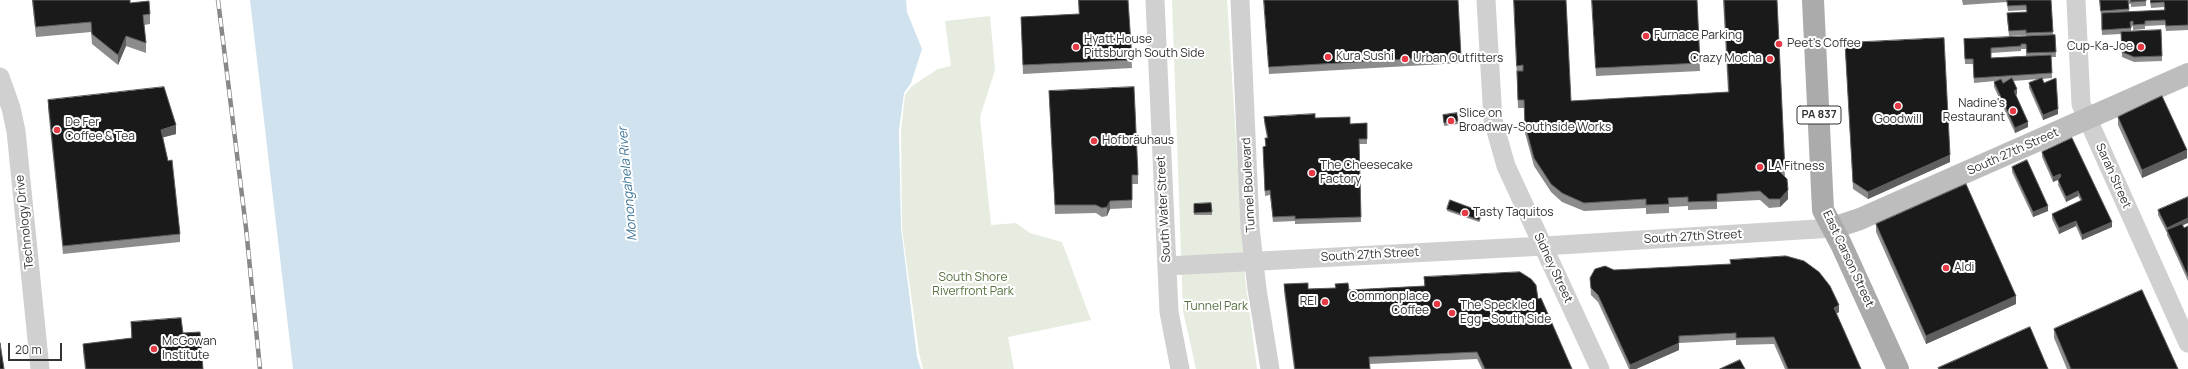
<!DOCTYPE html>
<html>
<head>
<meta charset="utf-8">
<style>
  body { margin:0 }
  #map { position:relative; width:2188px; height:369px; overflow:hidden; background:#fff; font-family:Manrope,sans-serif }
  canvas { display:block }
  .scale { position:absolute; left:8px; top:343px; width:54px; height:18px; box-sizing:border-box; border:2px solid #333; border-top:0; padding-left:5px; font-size:12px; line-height:14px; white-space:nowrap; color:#333; -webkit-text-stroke:3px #fff; paint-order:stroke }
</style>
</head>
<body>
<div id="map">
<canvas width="2188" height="369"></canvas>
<div class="scale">20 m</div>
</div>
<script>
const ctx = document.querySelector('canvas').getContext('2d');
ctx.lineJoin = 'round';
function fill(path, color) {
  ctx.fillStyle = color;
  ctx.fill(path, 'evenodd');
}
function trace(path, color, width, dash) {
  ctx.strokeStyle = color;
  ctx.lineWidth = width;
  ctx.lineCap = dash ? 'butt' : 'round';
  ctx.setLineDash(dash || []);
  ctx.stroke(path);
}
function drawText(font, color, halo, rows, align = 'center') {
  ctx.font = font + ' Manrope,sans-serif';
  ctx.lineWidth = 4;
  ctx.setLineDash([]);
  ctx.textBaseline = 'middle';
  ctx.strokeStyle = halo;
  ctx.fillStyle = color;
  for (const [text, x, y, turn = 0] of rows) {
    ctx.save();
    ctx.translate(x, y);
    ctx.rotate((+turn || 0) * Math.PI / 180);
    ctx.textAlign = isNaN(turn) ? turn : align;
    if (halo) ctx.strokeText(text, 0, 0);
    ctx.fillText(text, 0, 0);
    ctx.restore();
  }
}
const green = new Path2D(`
  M1172 0H1227L1245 278 1257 369H1196L1183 311Z
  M990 16 995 70 980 117 991 225 1016 223 1030 233 1062 242 1091 320 1008 337 1014 369H923L919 353 902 229 901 131 905 95 912 86 938 69 951 66 945 21Z`);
const water = new Path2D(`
  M250 0H906L907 12 922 49 911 83 904 93 899 130 901 228 917 357 921 369H293Z`);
const street = new Path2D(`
  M1155 0 1169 312 1180 369
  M1240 0 1250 227 1257 289 1270 369
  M1486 0 1493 120 1506 166 1600 369
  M2076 0 2081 104 2188 343
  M0 77 11 108 16 131 40 369
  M1167 266 1544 246 1833 228`);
const secondary = new Path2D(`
  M1833 228 1860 219 2188 74`);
const primary = new Path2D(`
  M1813 0 1823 210 1841 244 1898 369`);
const rail = new Path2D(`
  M218 0 246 228 260 369`);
const wall = new Path2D(`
  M32 0H130V3L150 14V24L144 25 146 43V53L126 46 118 65 92 44 91 32 36 37Z
  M1078 0H1128L1132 68 1023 74 1021 17 1079 14Z
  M1264 0H1458L1461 63 1269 74Z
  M1514 0 1571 101 1728 92 1723 0H1777L1785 177 1788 199 1780 207 1769 208 1760 200 1717 202V209L1688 210V206L1669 207V213L1646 214V208L1584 211 1562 202 1551 192 1534 166 1525 133 1524 108H1518Z
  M1592 0H1697L1700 71 1596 76Z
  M1962 0H2051L2053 35H2055L2056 57H2051L2052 78 2042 79 2058 114 2043 120 2029 88V83L2039 79 2013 81 2017 94 2016 95 2028 127 2015 133 1994 87V82L1995 81 1974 83 1973 64H1965L1964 44 2026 36V35L2009 36 2007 18V13L2027 12 2026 10 2008 11 2007 2 1963 5ZM2021 49H2026V56L1991 58V53L2021 51Z
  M2100 0H2146V6L2131 7V4H2129V12L2164 10V7L2151 8 2150 0H2188V30L2166 31 2165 25 2145 26V29L2133 30V26L2131 27V31L2161 30 2162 61 2134 62 2122 57 2121 34 2102 35Z
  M1845 43 1950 162 1868 199 1853 189Z
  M1049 91 1138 175V184H1132V208L1110 209 1107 216 1102 217 1096 213 1055 214Z
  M48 100 176 134 163 137 180 234V242L63 254 48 108Z
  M1443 115 1458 121V124L1444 126Z
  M1264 117 1315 118 1350 124 1367 123V144H1359L1361 222 1295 224V221L1273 222 1270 195 1265 196 1263 147 1265 146V138H1267L1264 122Z
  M2118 117 2187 158 2142 178 2118 125Z
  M2042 152 2112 227 2082 240 2076 226 2059 234 2052 219V214L2081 201 2078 196 2066 202 2058 185 2059 179 2053 182 2042 157Z
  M2012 167 2048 211 2033 217 2012 172Z
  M1211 203 1212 215H1194V204Z
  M1447 209 1482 215 1479 222 1447 211Z
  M2158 210 2183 226 2184 228 2188 226V281L2167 235V232V233L2158 215Z
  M1876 224 2016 304 1926 344 1876 232Z
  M1614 270 1839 312 1836 314 1861 369H1785L1774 344 1736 345V340L1679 343V350L1636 369H1629L1598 302 1591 295 1590 278Z
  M1424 277 1538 299 1572 369H1482L1477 359 1369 364 1370 369H1294L1284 291V284L1308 289 1335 288V284L1349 290 1424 286Z
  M131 322 183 333 203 369H85L83 352V344L131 338Z
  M2054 329 2178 369H2067L2054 338Z`);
const shadedWall = new Path2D(`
  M126 36V46L118 65V55Z
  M2017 89V94L2014 96V91Z
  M2058 109V114L2043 120V115Z
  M2028 122V127L2015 133V128Z
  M176 125V134L161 138V130Z
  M2187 150V158L2142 178V170Z
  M1950 155V162L1868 199V192Z
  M2060 174V179L2053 182V177Z
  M1788 190V199L1780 207V199Z
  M2078 191V196L2066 202V197Z
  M1110 201V209L1107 216V207Z
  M2048 206V211L2033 217V212Z
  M1482 212V215L1479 222V220Z
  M2188 218V223L2168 232 2167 230V233V228Z
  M2076 221V226L2059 234V228Z
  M2112 222V227L2082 240V235Z
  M2016 296V304L1926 344V336Z
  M1839 305V312L1834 315V308Z
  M1679 343V350L1636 369H1630V365Z`);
const building = new Path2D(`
  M33 0H130V3L149 1 150 14 143 15 146 43 126 36 118 55 92 34 91 22 36 27Z
  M1079 0H1128L1132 60 1023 65 1021 17 1079 14Z
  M1264 0H1458L1461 56 1269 67Z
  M1514 0H1566L1571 101 1729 92 1724 0H1777L1785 171H1779L1787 179 1788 190 1780 199H1769L1760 191 1717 194V201L1688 202V197L1668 198 1669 204 1646 205V199L1584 203 1562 193 1551 184 1534 158 1525 125 1524 100H1518L1517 71H1523V65L1517 66Z
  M1592 0H1697L1700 63 1596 68Z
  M2007 0H2051L2053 32 2026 33V30L2009 31 2007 13 2027 12 2026 5 2008 6Z
  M2100 0H2128L2129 9 2101 11Z
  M2131 0H2146V1L2131 2Z
  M2151 0H2188V25L2166 26 2165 20 2145 21V24L2133 25V21L2130 22 2131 28 2102 30V13L2165 10 2164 2 2151 3Z
  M2161 30 2162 56 2134 57 2122 52 2121 32Z
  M2055 35 2056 52 2027 53 2026 44H2021V46L1991 48V58L2051 55 2052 73 1974 78 1973 59H1965L1964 39Z
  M1944 38 1950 155 1868 192 1853 182 1845 43Z
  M2012 78 2017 89 2014 91 2028 122 2015 128 1994 82 2001 79 2003 83Z
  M2042 78 2044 83 2056 78 2058 109 2043 115 2029 83Z
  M164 87 176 125 161 130 168 161 172 160 180 234 63 246 48 100Z
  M1134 87 1138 175H1132V200L1110 201 1107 207 1102 208 1096 205H1055L1049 91Z
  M2162 96 2187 150 2142 170 2118 117Z
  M1457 113 1458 121 1444 123 1443 115Z
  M1315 114V118L1350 117V124L1367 123V139H1359L1361 217 1295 219V216L1273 217 1270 190 1265 191 1263 147 1266 146 1265 138H1268L1264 117Z
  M2072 138 2112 222 2082 235 2076 221 2059 228 2052 214 2082 200 2078 191 2066 197 2058 180 2061 176 2060 174 2053 177 2042 152Z
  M2027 160 2048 206 2033 212 2012 167Z
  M1966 184 2016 296 1926 336 1876 224Z
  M2188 197V218L2167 228 2158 210Z
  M1450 200 1482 212 1479 220 1447 209Z
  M1211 203 1212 212 1194 213V204Z
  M2182 224 2184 228 2188 226V276L2167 230Z
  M1786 256 1804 261 1819 272 1830 286 1839 305 1834 308 1861 369H1788L1774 337 1736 338V333L1679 336V343L1630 365 1598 295 1591 288 1590 278 1595 269 1605 266 1614 270 1731 264 1730 260Z
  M1520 272 1531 279 1536 285 1538 299 1541 298 1572 369H1485L1477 352 1369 357 1370 369H1295L1284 284 1308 283V289L1336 288 1335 284 1348 283 1349 290 1425 286 1424 277Z
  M2142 290 2178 369H2071L2054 329Z
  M181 318 183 333 200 332 203 369H86L83 344 132 338 131 322Z
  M2030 327 2048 369H1939L1938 368Z
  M0 343 4 369H0Z
  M1740 360 1745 369H1720Z`);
const markers = [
  [1646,36,4,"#e63946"],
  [1779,44,4,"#e63946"],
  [1076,47,4,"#e63946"],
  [2141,47,4,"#e63946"],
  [1328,57,4,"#e63946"],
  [1405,59,4,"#e63946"],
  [1770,59,4,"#e63946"],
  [1898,106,4,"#e63946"],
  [2013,111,4,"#e63946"],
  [1451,121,4,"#e63946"],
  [57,130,4,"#e63946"],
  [1094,141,4,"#e63946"],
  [1760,167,4,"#e63946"],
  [1312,173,4,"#e63946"],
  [1465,213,4,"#e63946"],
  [1946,268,4,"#e63946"],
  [1325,302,4,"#e63946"],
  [1437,304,4,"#e63946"],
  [1452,313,4,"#e63946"],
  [154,349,4,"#e63946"]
];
const shields = [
  [1819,115,44]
];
const shieldNames = [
  ["PA 837",1819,115]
];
const poiNames = [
  ["Furnace Parking",1654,36],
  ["Hyatt House",1084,40],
  ["Pittsburgh South Side",1084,54],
  ["Peet's Coffee",1787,44],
  ["Cup-Ka-Joe",2133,47,"right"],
  ["Kura Sushi",1336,57],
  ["Urban Outfitters",1413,59],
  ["Crazy Mocha",1762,59,"right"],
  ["Nadine's",2005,104,"right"],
  ["Restaurant",2005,118,"right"],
  ["Slice on",1459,114],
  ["Broadway-Southside Works",1459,128],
  ["Goodwill",1898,120,"center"],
  ["De Fer",65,123],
  ["Coffee & Tea",65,137],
  ["Hofbräuhaus",1102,141],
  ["The Cheesecake",1320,166],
  ["Factory",1320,180],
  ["LA Fitness",1768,167],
  ["Tasty Taquitos",1473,213],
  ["Aldi",1954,268],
  ["Commonplace",1429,297,"right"],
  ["Coffee",1429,311,"right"],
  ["REI",1317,302,"right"],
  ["The Speckled",1460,306],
  ["Egg - South Side",1460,320],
  ["McGowan",162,342],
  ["Institute",162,356]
];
const streetNames = [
  ["South 27th Street",2013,152,-24],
  ["Sarah Street",2113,176,66],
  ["Tunnel Boulevard",1249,185,-93],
  ["South Water Street",1164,209,-93],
  ["Technology Drive",25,222,-96],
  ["South 27th Street",1693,237,-3],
  ["South 27th Street",1370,255,-3],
  ["East Carson Street",1848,259,65],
  ["Sidney Street",1553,268,65]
];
const parkNames = [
  ["South Shore",973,278],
  ["Riverfront Park",973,292],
  ["Tunnel Park",1216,307]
];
const waterNames = [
  ["Monongahela River",628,184,-95]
];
fill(green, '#e6ecdf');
fill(water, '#cfe2ee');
trace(street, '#d0d0d0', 19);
trace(secondary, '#bdbdbd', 22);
trace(primary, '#ababab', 22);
trace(rail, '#888', 4.5);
trace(rail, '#fff', 3, [9]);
fill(wall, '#8c8c8c');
fill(shadedWall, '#5f5f5f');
fill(building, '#1a1a1a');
trace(building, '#5f5f5f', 1);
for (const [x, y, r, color] of markers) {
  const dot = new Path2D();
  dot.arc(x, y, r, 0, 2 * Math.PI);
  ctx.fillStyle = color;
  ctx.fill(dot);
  trace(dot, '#fff', 1.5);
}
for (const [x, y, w] of shields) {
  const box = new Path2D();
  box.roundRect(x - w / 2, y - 9, w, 18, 3);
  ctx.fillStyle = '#fff';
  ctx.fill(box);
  trace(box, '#333', 1);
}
drawText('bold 11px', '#333', null, shieldNames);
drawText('12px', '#333', '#fff', poiNames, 'left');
drawText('12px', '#333', '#fff', streetNames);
drawText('12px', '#56703f', '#fff', parkNames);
drawText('italic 13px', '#3f7597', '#fff', waterNames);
</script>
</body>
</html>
